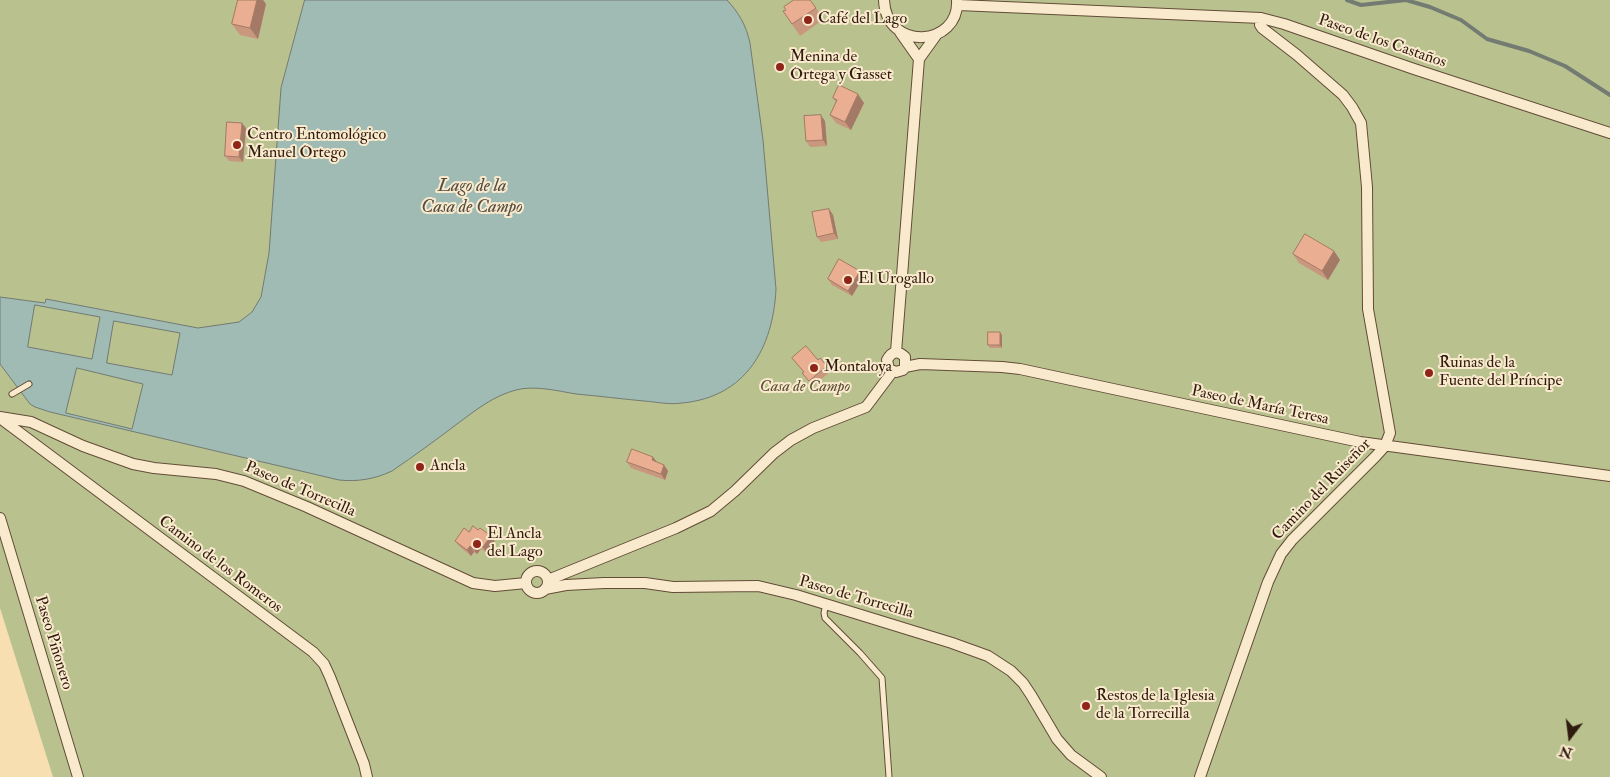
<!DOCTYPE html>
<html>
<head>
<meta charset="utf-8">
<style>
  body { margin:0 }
  #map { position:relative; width:1610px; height:777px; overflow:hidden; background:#f8dfb2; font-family:"IM FELL Double Pica",serif }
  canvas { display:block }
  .north { position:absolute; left:1545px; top:712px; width:50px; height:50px; -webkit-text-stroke:4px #faeacd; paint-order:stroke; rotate:195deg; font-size:14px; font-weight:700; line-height:20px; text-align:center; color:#301b0f }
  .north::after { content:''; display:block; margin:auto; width:18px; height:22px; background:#301b0f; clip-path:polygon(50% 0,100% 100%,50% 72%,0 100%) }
</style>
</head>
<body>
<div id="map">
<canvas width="1610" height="777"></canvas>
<div class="north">N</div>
</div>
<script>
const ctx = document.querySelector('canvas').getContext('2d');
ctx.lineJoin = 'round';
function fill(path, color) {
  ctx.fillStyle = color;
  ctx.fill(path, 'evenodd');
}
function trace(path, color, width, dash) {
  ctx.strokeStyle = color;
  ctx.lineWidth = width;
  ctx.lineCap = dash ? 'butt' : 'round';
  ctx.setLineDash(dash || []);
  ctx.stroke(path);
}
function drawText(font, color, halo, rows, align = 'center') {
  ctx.font = font + ' "IM FELL Double Pica",serif';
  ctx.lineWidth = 4;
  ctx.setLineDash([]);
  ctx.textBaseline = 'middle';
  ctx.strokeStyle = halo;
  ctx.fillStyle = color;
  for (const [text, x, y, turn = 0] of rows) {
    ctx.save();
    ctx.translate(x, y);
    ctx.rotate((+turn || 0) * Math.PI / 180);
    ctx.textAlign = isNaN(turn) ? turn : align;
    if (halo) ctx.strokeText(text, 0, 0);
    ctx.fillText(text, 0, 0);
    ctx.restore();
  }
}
const green = new Path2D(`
  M0 0H1610V777H53L0 608Z`);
const water = new Path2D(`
  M305 0H727C739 13 746 25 750 43L763 140 776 289C773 348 746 397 682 403 670 405 657 402 644 401 622 399 599 396 576 394 558 391 534 385 516 390 493 396 476 410 457 424 436 440 414 456 392 471 375 479 358 482 339 480L50 412 35 407 30 404 0 364V297L45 303 46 299 198 328 239 322 252 312 261 297 269 253 281 88ZM35 305 100 317 92 359 28 347ZM114 321 180 333 172 375 107 363ZM77 368 143 384 132 429 66 413Z`);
const stream = new Path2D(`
  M1347 0 1361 5 1406 0 1430 7 1461 20 1487 39 1529 51 1565 66 1610 95`);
const lane = new Path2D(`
  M12 394 29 384
  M826 604 824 613 825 618 860 653 882 678 889 777`);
const street = new Path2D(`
  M884 0C886 52 960 47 957 0
  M958 5 1261 18 1284 24 1414 69 1610 133
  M900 32 919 59
  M896 352 919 59 937 34
  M905 367V357C898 350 892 351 887 360L889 369 896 372 903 370 905 367 920 364 1002 367 1020 369 1360 442 1610 476
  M0 417 31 422 83 446 133 464 154 468 216 474 244 481 307 507 473 583 495 586 526 583
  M0 418 313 652 324 664 330 677 364 764 367 777
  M0 518 78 777
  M526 582a11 11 0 1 1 22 0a11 11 0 1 1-22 0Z
  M548 580 676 528 711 511 735 491 774 453 791 440 813 428 866 407 893 371
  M545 589 566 585 604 583H645L673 587 758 586 796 595 952 643 988 656 1011 671 1023 683 1031 695 1057 739 1071 755 1101 777
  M1200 777 1268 582 1281 554 1292 540 1376 456 1385 446 1390 433 1368 309 1367 187 1361 123 1352 107 1343 95 1297 55 1262 28 1260 25 1261 18`);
const wall = new Path2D(`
  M238 0H263L266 4 258 39 240 35 232 24Z
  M810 0 824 19 800 36 783 11Z
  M833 98 864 103 851 130 836 123 830 115 836 102Z
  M825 121 827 146 810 147 806 141Z
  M246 128 243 162 229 161 225 156Z
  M829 209 833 215 838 239 821 242 817 237Z
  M1334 251 1340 260 1328 280 1299 263 1293 254Z
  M860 271 864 276 852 296 832 285 828 279Z
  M1002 335V348H990L988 345Z
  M792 358 818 360 827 366 831 371 813 386 802 373 804 372Z
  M627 462H657L664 465 668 471 665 480 631 468Z
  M478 530 495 542 487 553 481 549 477 554 474 552 471 556 459 546 455 541 469 532Z`);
const shadedWall = new Path2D(`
  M257 0H263L266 4 258 39 250 28Z
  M858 94 864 103 851 130 845 122Z
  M821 115 825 121 827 146 823 140Z
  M242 123 246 128 243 162 239 157Z
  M829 209 833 215 838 239 834 233Z
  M1334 251 1340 260 1328 280 1322 271Z
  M860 271 864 276 852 296 848 291Z
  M1000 332 1002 335V348L1000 345Z
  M653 457 657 462 652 460Z
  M664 465 668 471 665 480 661 474Z
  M491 536 495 542 487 553 483 547Z
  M477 543 481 549 477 554 473 549Z
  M470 546 474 552 471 556 467 550Z`);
const building = new Path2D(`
  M238 0H257L250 28 232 24Z
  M794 0H810L816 8 792 24 783 11 786 10 784 7Z
  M839 85 858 94 845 122 830 115 837 100 833 98Z
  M821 115 823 140 806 141 804 116Z
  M227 122 242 123 239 157 225 156Z
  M829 209 834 233 817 237 812 212Z
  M1305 234 1334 251 1322 271 1293 254Z
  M839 259 860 271 848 291 828 279Z
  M988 332H1000V345H988Z
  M806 346 818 360 820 358 827 366 809 381 802 373 804 372 792 358Z
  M632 449 653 457 652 460 664 465 661 474 627 462Z
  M473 526 478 530 480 528 491 536 483 547 477 543 473 549 470 546 467 550 455 541 464 528 469 532Z`);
const markers = [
  [808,20,5,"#8f2418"],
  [780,67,5,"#8f2418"],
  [237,145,5,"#8f2418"],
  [848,280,5,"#8f2418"],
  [814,368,5,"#8f2418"],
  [1429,373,5,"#8f2418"],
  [420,467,5,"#8f2418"],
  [477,544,5,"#8f2418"],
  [1086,706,5,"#8f2418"]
];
const poiNames = [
  ["Café del Lago",818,20],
  ["Menina de",790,58],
  ["Ortega y Gasset",790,76],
  ["Centro Entomológico",247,136],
  ["Manuel Ortego",247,154],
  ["El Urogallo",858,280],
  ["Ruinas de la",1439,364],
  ["Fuente del Príncipe",1439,382],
  ["Montaloya",824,368],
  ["Ancla",430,467],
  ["El Ancla",487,535],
  ["del Lago",487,553],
  ["Restos de la Iglesia",1096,697],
  ["de la Torrecilla",1096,715]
];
const streetNames = [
  ["Paseo de los Castaños",1382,42,19],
  ["Paseo de María Teresa",1260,406,12],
  ["Paseo de Torrecilla",300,490,23],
  ["Camino del Ruiseñor",1322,490,-46],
  ["Camino de los Romeros",220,565,37],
  ["Paseo de Torrecilla",856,598,16],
  ["Paseo Piñonero",53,643,73]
];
const parkNames = [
  ["Casa de Campo",805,388]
];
const waterNames = [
  ["Lago de la",472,187],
  ["Casa de Campo",472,208]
];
fill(green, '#b9c28f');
fill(water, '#9fbbb4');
trace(water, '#737b72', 1);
trace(stream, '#737b72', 4);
trace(lane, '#624c38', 7);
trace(street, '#624c38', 12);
trace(lane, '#faeacd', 5);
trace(street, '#faeacd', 10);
fill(wall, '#c9967e');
fill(shadedWall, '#a47a66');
fill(building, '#eaaf92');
trace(building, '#a47a66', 1);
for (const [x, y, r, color] of markers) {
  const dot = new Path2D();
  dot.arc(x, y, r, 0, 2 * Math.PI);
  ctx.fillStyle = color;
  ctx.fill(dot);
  trace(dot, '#faeacd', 2);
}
drawText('16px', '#301b0f', '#faeacd', poiNames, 'left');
drawText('16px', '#301b0f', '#faeacd', streetNames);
drawText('italic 16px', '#594d35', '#faeacd', parkNames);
drawText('italic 18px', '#514b41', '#faeacd', waterNames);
</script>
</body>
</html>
